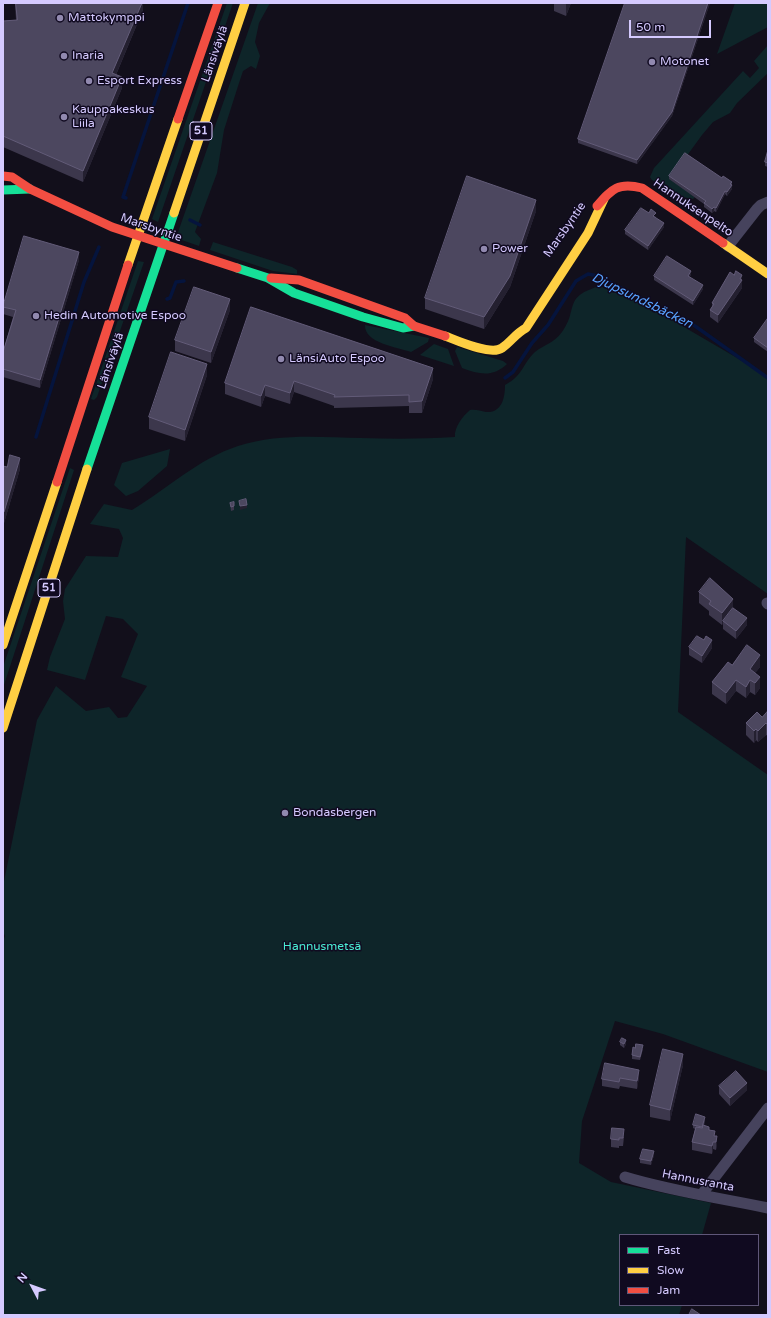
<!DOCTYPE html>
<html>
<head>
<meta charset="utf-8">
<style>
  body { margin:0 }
  #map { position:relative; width:771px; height:1318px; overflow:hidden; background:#120f1b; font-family:"Varela Round",sans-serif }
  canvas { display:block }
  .frame { position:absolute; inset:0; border:4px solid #d5caff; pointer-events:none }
  .legend { position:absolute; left:619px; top:1234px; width:140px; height:72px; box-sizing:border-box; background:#100a20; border:1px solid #5f5779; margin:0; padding:5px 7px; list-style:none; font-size:12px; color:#d5caff }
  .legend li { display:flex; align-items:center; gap:8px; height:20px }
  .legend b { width:20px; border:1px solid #5f5779 }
  .north { position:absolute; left:12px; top:1266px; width:40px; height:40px; -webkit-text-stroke:3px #100a20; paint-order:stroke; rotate:311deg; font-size:11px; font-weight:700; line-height:16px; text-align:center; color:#d5caff }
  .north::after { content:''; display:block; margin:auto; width:14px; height:18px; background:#d5caff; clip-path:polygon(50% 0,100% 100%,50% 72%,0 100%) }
  .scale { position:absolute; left:629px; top:20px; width:82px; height:18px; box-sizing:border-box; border:2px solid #d5caff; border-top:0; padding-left:5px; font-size:12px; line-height:14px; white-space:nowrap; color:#d5caff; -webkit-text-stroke:3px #100a20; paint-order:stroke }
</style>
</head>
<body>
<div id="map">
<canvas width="771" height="1318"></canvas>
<div class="frame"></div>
<ul class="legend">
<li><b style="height:5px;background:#16e098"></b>Fast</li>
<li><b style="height:5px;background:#ffcf43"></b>Slow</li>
<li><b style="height:5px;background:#f24e42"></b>Jam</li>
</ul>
<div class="north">N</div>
<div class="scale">50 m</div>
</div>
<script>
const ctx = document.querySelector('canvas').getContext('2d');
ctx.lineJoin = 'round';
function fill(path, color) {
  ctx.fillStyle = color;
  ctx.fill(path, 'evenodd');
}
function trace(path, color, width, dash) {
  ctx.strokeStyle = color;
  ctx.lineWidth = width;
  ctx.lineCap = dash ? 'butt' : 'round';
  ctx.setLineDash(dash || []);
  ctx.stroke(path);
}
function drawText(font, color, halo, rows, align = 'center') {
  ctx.font = font + ' "Varela Round",sans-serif';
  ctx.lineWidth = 3;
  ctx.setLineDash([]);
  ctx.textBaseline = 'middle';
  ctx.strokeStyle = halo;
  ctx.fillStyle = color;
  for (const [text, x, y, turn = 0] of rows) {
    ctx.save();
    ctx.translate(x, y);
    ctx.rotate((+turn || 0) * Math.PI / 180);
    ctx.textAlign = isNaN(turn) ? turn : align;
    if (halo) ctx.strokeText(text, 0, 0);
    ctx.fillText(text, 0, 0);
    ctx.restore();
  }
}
const green = new Path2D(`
  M227 3H233L158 222 152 219Z
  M258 3H270L259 23 255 42 260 56 256 69 251 66 243 71 239 83 224 130 217 173 195 232 201 239 199 246 176 238Z
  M735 3H768V27L717 54Z
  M768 45V73L737 103 730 113 713 122 702 135 670 179 695 197 693 199 673 195 652 180 650 177 654 168 743 71 750 78 759 68 754 61Z
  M213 242 292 267 297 270V274L273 271 210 250Z
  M138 261 144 262 97 397 94 400 91 399Z
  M600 286 625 297 636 299 768 376V594L686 537 678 712 768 775V1072L663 1034 615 1021 582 1121 579 1163 611 1182 711 1203 702 1235H620V1305H682L679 1315H3V941L5 936 3 932V886L37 720 56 686 86 711 109 707 118 718 127 717 147 686 121 677 138 634 123 619 106 616 85 680 47 670 50 657 65 619 63 601 65 589 86 556 118 557 123 538 119 529 90 524 104 504 132 510C167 489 198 459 238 446 278 433 320 437 361 438 393 439 423 439 455 437 454 427 463 416 470 410 476 409 480 411 486 412 502 413 505 398 505 385 524 375 522 364 535 352 545 344 553 344 562 332 579 309 562 297 600 286Z
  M365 325 429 338 428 342 411 352C397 347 364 343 365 325Z
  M434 344 448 349 454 366 420 355Z
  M457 347 503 361 507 364C492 378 479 374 462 368L455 351Z
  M170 449 167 466 138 491 126 496 114 485 122 463Z
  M70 468 74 470 3 688V667Z`);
const stream = new Path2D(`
  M126 198 123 197 188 3
  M190 220 200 225
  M167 299 170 298 176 282 184 281
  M505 378 513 372 532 343 548 325 576 281 588 274 598 276 695 326 768 378
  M36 437 84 282 99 247`);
const street = new Path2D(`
  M728 246 757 209 761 205 768 202
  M767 603 768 604
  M625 1177C671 1191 720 1198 768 1208
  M702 1194 768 1108`);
const fast = new Path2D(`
  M3 190 30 189
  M237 268 268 278 294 293 363 317 403 328 414 326
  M87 469 174 213`);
const slow = new Path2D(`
  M174 213 245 3
  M723 243 768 274
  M128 265 178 119
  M445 336C458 341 491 356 502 348 512 341 515 334 526 328L588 233 604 199
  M3 645 57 482
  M3 728 87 469`);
const jam = new Path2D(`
  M178 119 218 3
  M3 176 12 177 30 189 112 227 237 268
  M597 206C612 189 618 182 642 188L723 243
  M271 278 299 280 405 318 414 326 445 336
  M57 482 128 265`);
const wall = new Path2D(`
  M15 3H143V10L116 75 122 88 83 182 3 147V21L16 20Z
  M554 3H571L566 16 554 11Z
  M625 3H710L672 116 637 164 578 143V139Z
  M768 150V167L765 166V162Z
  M669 176 722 178 732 182V189L727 196 725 194 716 212 714 211 712 213 704 207V204L669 179Z
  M536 211 510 287 484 329 425 309V298Z
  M649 213 656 217H655L664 227 648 250 625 234V230Z
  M79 260 40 388 3 377V352L13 317 3 314V306Z
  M691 275 689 277 703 289 693 305 654 280V276Z
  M742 283V288L718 323 710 317V310L712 307V303Z
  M251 307 433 379 422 413H409V406L334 408V406L294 392 290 404 265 396 261 407 225 394V383Z
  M230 310 211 363 175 351V340Z
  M768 314V352L754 342V338L767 319V315Z
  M207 375 185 441 149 429V417Z
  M3 466 20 469 4 523H3Z
  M230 503 234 506V510L231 511Z
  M699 592 733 608 747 625 736 639 723 629V623L722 625 709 615V611L699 603Z
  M689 647 712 648 702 663 689 655Z
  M732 665 760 667 755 673 760 688 755 695 750 692 746 698 736 691 726 704 712 694V682Z
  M768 711V736L766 735 758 742 756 740 754 743 746 735V723L762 717Z
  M620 1042 626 1044 624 1048 620 1045Z
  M643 1049 640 1060 632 1059V1055Z
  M683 1065 670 1121 650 1117V1105Z
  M639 1077 637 1089 620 1086 619 1089 602 1086V1079Z
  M719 1086 747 1090 730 1106 719 1094Z
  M705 1120 704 1126 715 1136 717 1144 716 1150 713 1149 712 1154 692 1150V1142L695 1129 693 1128V1125Z
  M624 1137 623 1146H619V1148L611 1147V1139Z
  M654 1155 651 1165 640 1163V1159Z`);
const shadedWall = new Path2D(`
  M142 3H143V10L112 84V73Z
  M566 3H571L566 16Z
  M708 3H710L672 116 637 164V160Z
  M122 77V88L83 182V171Z
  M732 185V189L727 196V192Z
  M725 191V194L716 212V208Z
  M536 200V211L510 287 484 329V317Z
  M714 207V211L712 213V209Z
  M664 223V227L648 250V246Z
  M79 252V260L40 388V380Z
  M691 271V275L688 280V276Z
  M742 275V288L718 323V315Z
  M703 285V289L693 305V301Z
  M230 299V310L211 363V352Z
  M207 364V375L185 441V430Z
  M433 368V379L422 413V401Z
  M294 381V392L290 404V393Z
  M265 385V396L261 407V396Z
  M20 458V469L4 523V512Z
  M247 505V508L240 510V506Z
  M733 599V610L723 621V623L722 625V613Z
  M747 618V625L736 639V631Z
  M712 640V648L702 663V656Z
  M760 655V667L750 680V669Z
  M760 677V688L755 695V683Z
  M736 680V691L726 704V693Z
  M750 680V692L746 698V687Z
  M766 723V735L758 742V731Z
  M756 729V740L754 743V731Z
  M626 1040V1044L624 1048V1044Z
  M683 1054V1065L670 1121V1110Z
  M639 1070V1077L637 1089V1081Z
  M747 1083V1090L730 1106V1098Z
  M717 1136V1144L716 1150V1142Z
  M713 1142V1149L712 1154V1146Z
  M654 1151V1155L651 1165V1161Z`);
const building = new Path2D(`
  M16 3H142L112 73 122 77 83 171 3 136V21L17 20Z
  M625 3H708L672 112 637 160 578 139Z
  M768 150V163L765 162Z
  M685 153 722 178 723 176 732 182 730 184 732 185 727 192 725 191 716 208 714 207 712 209 704 203 706 201 669 176Z
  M467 176 536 200 510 276 484 317 425 298Z
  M641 208 649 213 651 209 656 213 653 216 664 223 648 246 625 230Z
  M24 236 79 252 40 380 3 369V352L16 310 3 307V306Z
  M667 256 691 271 688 276 703 285 693 301 654 276Z
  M736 271 742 275 740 279 742 280 718 315 710 310 714 304 712 303 730 272 734 275Z
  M194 287 230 299 211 352 175 340Z
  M251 307 433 368 422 401 409 402V395L334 397 335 395 294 381 290 393 265 385 261 396 225 383Z
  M768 318V348L754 338Z
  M171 352 207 364 185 430 149 417Z
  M10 455 20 458 4 512H3V466L7 467Z
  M246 499 247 505 240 506 239 501Z
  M234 502V506L231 507 230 503Z
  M710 578 733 599 722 613 709 604 711 601 699 592Z
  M733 608 747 618 736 631 723 621Z
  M697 636 704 640 706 636 712 640 702 656 689 647Z
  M747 645 760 655 750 669 760 677 755 683 750 680 746 687 736 680 726 693 712 682 728 662 732 665Z
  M768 711V725L766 723 758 731 756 729 754 731 746 723 757 712 762 717Z
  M622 1038 626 1040 624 1044 620 1042Z
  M636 1044 643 1045 640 1057 632 1055 633 1047 635 1048Z
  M663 1049 683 1054 670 1110 650 1105Z
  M605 1063 639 1070 637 1081 620 1078 619 1082 602 1079Z
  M736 1071 747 1083 730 1098 719 1086Z
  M696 1114 705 1117 702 1127 693 1125Z
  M703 1125 709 1127V1130L715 1131 714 1136H717L716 1142H713L712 1146 692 1142 696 1127 702 1128Z
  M612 1128 624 1129 623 1138H619V1140L611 1139Z
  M643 1149 654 1151 651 1161 640 1159Z
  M692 1309 701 1315H689Z`);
const markers = [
  [60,18,4,"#9189af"],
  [64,56,4,"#9189af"],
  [652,62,4,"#9189af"],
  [89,81,4,"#9189af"],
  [64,117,4,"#9189af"],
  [484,249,4,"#9189af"],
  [36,316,4,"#9189af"],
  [281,359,4,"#9189af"],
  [285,813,4,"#9189af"]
];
const shields = [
  [201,131,22],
  [49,588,22]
];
const shieldNames = [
  ["51",201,131],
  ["51",49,588]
];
const poiNames = [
  ["Mattokymppi",68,18],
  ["Inaria",72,56],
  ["Motonet",660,62],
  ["Esport Express",97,81],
  ["Kauppakeskus",72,110],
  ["Liila",72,124],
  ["Power",492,249],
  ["Hedin Automotive Espoo",44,316],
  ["LänsiAuto Espoo",289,359],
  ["Bondasbergen",293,813]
];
const streetNames = [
  ["Länsiväylä",215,54,-71],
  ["Hannuksenpelto",693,208,34],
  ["Marsbyntie",151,228,19],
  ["Marsbyntie",565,230,-55],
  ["Länsiväylä",111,361,-71],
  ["Hannusranta",698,1181,11]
];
const parkNames = [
  ["Hannusmetsä",322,947]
];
const waterNames = [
  ["Djupsundsbäcken",642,301,26]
];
fill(green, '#0e2529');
trace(stream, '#05143d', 3.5);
trace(street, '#46435d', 11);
trace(fast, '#16e098', 9);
trace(slow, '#ffcf43', 9);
trace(jam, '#f24e42', 9);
fill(wall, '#3c374c');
fill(shadedWall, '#242030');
fill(building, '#4c475f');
trace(building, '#625b78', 1);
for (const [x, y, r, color] of markers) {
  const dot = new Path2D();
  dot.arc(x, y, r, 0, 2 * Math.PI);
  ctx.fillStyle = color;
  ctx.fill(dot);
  trace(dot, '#100a20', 1.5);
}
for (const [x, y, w] of shields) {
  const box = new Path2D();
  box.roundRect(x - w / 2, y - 9, w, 18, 3);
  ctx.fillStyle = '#100a20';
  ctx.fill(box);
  trace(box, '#d5caff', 1);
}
drawText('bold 11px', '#d5caff', null, shieldNames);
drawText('12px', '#d5caff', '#100a20', poiNames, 'left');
drawText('12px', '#d5caff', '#100a20', streetNames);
drawText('12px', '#49ebd2', '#100a20', parkNames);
drawText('italic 13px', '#58a2ff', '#100a20', waterNames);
</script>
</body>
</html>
